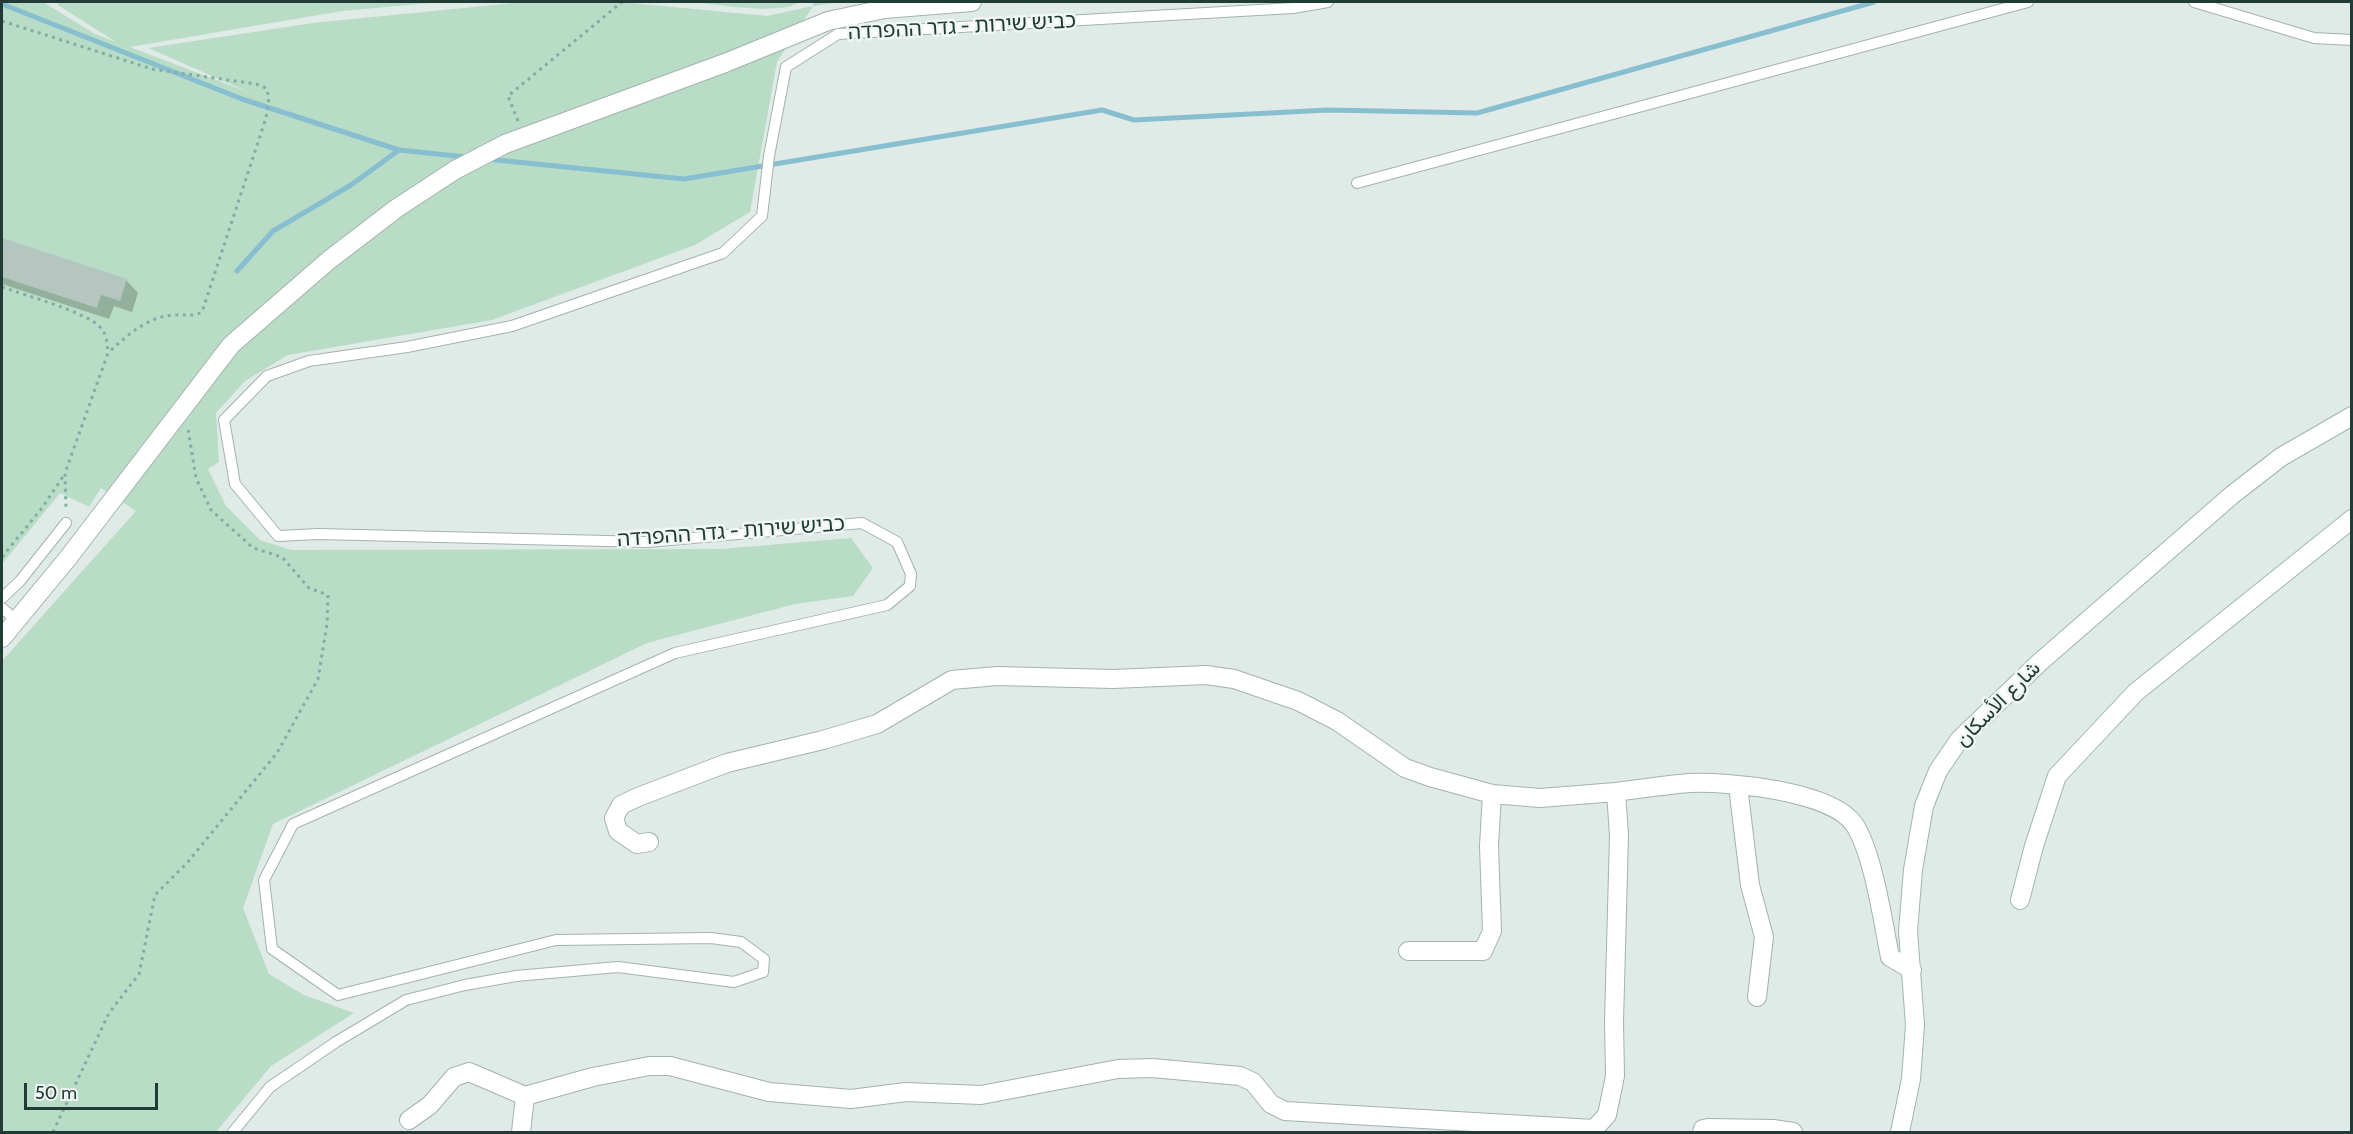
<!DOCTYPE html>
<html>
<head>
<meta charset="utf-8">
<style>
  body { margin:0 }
  #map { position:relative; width:2353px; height:1134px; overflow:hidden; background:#e0ebe7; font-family:Cabin,sans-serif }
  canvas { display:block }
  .frame { position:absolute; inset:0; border:3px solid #213b36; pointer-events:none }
  .scale { position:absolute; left:24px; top:1083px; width:134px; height:27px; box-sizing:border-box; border:3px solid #213b36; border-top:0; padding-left:8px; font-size:18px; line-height:21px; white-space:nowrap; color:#213b36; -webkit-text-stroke:4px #f0f7f4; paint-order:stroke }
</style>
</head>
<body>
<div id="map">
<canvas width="2353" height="1134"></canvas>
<div class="frame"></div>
<div class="scale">50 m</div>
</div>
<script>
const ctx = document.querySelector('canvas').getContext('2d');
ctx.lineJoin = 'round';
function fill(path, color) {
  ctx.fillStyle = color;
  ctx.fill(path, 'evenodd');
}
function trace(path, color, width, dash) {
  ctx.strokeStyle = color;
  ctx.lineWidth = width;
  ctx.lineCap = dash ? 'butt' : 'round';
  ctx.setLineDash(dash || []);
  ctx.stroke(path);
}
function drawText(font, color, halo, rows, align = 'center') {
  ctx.font = font + ' Cabin,Vazirmatn,"Noto Sans Hebrew",sans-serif';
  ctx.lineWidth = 5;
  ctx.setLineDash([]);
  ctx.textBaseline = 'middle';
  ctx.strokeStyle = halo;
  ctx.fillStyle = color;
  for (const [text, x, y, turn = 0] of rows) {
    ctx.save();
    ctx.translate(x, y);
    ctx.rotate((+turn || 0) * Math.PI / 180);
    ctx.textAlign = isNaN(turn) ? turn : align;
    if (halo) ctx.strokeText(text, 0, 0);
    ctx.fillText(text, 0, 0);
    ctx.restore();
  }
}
const green = new Path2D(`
  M2 2H43L95 34 116 42 58 5V2H442L342 11 130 47 253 94 148 48 313 23 524 2H621L767 16 813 6V2H842L813 6 777 62 750 212 695 245 492 320 288 355 245 381 216 413 219 462 208 469 226 506 260 540 291 550 721 549 851 538 873 568 853 596 795 604 647 643 273 824 243 908 269 974 304 995 354 1013 271 1066 216 1132H2V661L136 511 101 488 89 507 60 493 2 564Z
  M692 2H799C782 16 715 4 692 2Z`);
const shadow = new Path2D(`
  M2 239 126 280 138 293 132 312 114 306 109 319 2 284Z`);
const stream = new Path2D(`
  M2 4 242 99 399 150
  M487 159 684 179 1102 110 1134 120 1328 110 1477 113 1874 2
  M237 271 273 231 351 185 399 150 466 157`);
const building = new Path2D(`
  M2 238 127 279 120 301 101 295 97 308 2 277Z`);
const path = new Path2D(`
  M2 21 152 69 256 84 266 88 269 97 266 118 202 312C193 317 184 314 174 315 146 317 128 335 108 353
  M518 121 508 96 622 2
  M2 287C24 295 83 311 99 326 107 333 107 343 108 353L65 473 66 509
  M2 557 42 508 64 475
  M53 1132 109 1013 139 974 155 895 187 863 277 753 318 679 327 624 328 595 309 588 282 557 253 548 211 510 196 478 188 429`);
const lane = new Path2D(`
  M2194 2 2314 38 2352 40
  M1357 183 2028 2
  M2 598 20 581 66 523
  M2 608 16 620
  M233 1132 270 1087 336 1042 406 1000 465 985 516 976 618 967 734 982 763 972 764 959 741 942 711 938 556 940 338 995 272 949 264 880 293 824 675 653 887 605 910 586 911 574 897 542 862 523 647 542 318 534 278 536 235 484 224 420 267 376 309 361 407 347 512 326 723 253 762 216 769 156 786 67 838 34 1293 8 1328 2`);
const street = new Path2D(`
  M2 638 68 558 231 345 329 260 397 208 455 170 505 144 725 63 828 21 884 9 972 2
  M1738 786 1750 885 1764 937 1757 997
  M649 842 637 844 618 831 614 818 621 805 638 797 727 763 823 740 877 724 952 680 997 676 1113 679 1206 675 1234 679 1298 701 1337 721 1405 768 1430 777 1492 794 1540 798 1616 792
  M1408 951H1483L1492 931 1489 846 1492 794
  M409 1120 430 1105 454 1077 469 1072 525 1096 593 1077 649 1066H670L769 1092 851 1099 906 1092 981 1095 1118 1069 1152 1068 1240 1076 1253 1082 1271 1104 1285 1111 1594 1129 1607 1115 1615 1076 1614 1022 1619 835 1616 792C1640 789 1664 785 1689 783 1728 781 1831 791 1854 824 1873 852 1883 922 1890 957L1912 970
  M521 1132 525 1096
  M1702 1132 1703 1129 1708 1128 1773 1129 1793 1132`);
const secondary = new Path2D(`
  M2020 900 2034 846 2057 776 2136 692 2352 519
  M1900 1132 1911 1079 1915 1025 1908 931 1913 870 1924 806 1938 771 1959 740 2040 662 2232 495 2281 457 2352 416`);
const streetNames = [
  ["כביש שירות - גדר ההפרדה",962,27,-3],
  ["כביש שירות - גדר ההפרדה",731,532,-4],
  ["شارع الأسكان",1998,704,-45]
];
fill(green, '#b8dcc5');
fill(shadow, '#0003');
trace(stream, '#87bed0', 5);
fill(building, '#b5c5c0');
trace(lane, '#a3b3ae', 12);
trace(street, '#a3b3ae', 20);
trace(secondary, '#9fb6b0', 20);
trace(path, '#80aea4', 3, [3, 4.5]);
trace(lane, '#fff', 10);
trace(street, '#fff', 18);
trace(secondary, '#fff', 18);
drawText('21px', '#213b36', '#f0f7f4', streetNames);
</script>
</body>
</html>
